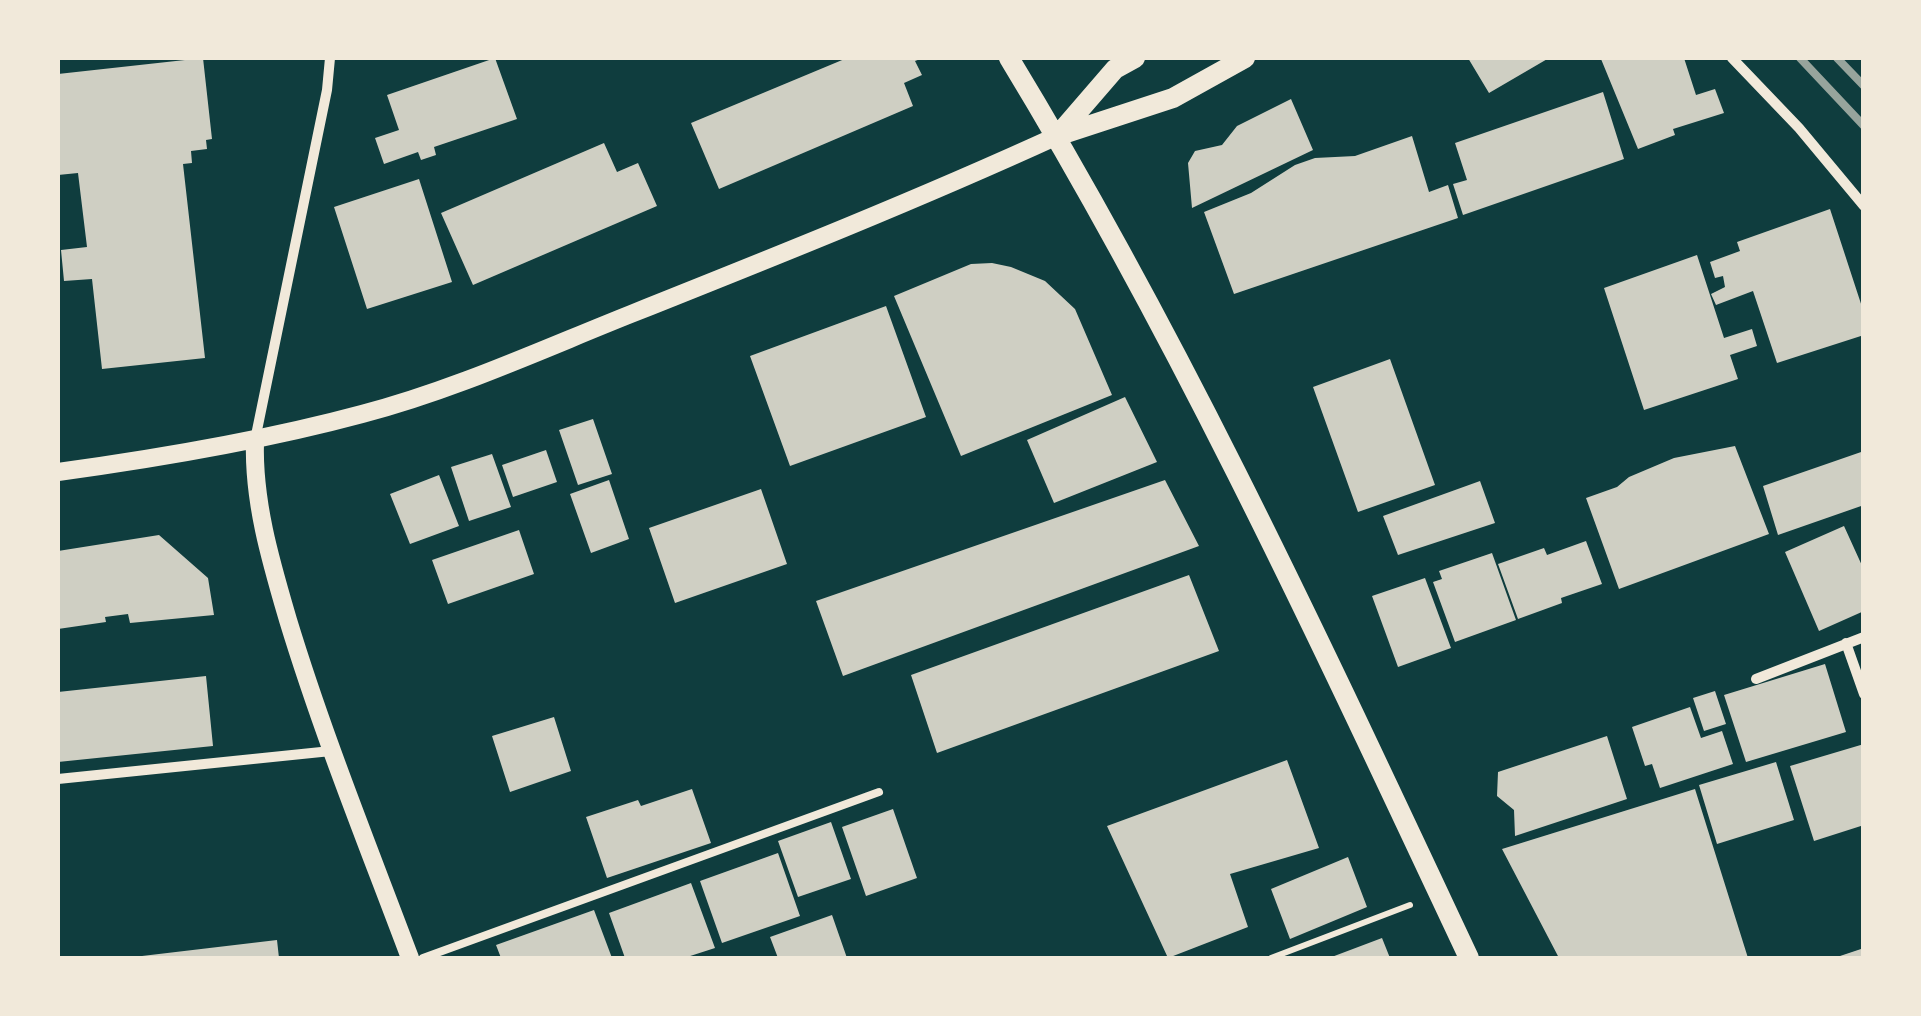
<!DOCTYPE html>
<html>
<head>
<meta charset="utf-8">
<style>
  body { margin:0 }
  #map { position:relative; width:1921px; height:1016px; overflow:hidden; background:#0f3d3e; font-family:"Fira Sans",sans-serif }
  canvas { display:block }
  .frame { position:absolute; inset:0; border:60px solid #f1e9da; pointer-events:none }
</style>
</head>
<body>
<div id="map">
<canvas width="1921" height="1016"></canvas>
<div class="frame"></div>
</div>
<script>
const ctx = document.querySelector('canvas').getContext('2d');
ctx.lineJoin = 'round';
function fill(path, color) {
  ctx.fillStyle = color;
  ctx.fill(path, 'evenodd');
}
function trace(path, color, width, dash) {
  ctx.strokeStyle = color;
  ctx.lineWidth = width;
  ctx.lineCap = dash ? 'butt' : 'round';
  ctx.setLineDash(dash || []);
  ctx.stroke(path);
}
const building = new Path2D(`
  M203 58 212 139 206 140 207 149 191 151 192 163 183 164 205 358 102 369 92 279 64 281 61 250 87 247 78 173 58 175V74Z
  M495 58 517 119 434 147 436 155 421 160 418 152 384 164 375 138 399 130 387 95Z
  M847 58H923L915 61 922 75 904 83 913 106 719 189 691 123Z
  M1468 58H1549L1489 93Z
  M1684 58 1696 95 1715 89 1724 113 1673 129 1675 135 1638 149 1601 59Z
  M1603 92 1624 159 1463 215 1453 184 1467 180 1455 143Z
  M1291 99 1313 150 1192 208 1188 163 1195 151 1222 145 1237 126Z
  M1412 136 1429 192 1448 185 1458 218 1234 294 1204 212 1251 193 1295 165 1315 158 1355 156Z
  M604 143 617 172 638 163 657 206 473 285 441 213Z
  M419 179 452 282 367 309 334 207Z
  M1830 209 1864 313V335L1777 363 1753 291 1716 305 1711 294 1725 287 1723 276 1715 278 1710 262 1740 251 1737 242Z
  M1697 255 1724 338 1752 329 1757 346 1730 355 1738 379 1644 410 1604 288Z
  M992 263 1011 267 1045 281 1075 309 1112 395 961 456 894 296 971 264Z
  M886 306 926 417 790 466 750 356Z
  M1390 359 1435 485 1358 512 1313 387Z
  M1125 397 1157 462 1054 503 1027 440Z
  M593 419 612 474 578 485 559 430Z
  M1735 446 1769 534 1619 589 1586 498 1617 487 1629 477 1674 458Z
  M546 450 557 482 513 497 502 465Z
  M1864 451V505L1778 535 1763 486Z
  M492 454 511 507 469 521 451 467Z
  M439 475 459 526 410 544 390 494Z
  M609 480 629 539 591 553 570 494Z
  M1165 480 1199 546 843 676 816 601Z
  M1480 481 1495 523 1398 555 1383 516Z
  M761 489 787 564 675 603 649 528Z
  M1844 526 1864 570V611L1819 631 1785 552Z
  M519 530 534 574 448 604 432 560Z
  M159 535 208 578 214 615 130 623 128 614 105 617 106 622 58 629V551Z
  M1586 541 1602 584 1561 598 1562 603 1518 619 1498 564 1544 548 1547 555Z
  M1492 553 1516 620 1455 642 1433 582 1442 579 1439 571Z
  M1189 575 1219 651 937 753 911 675Z
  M1425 578 1451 648 1398 667 1372 596Z
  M1825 664 1846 732 1746 762 1724 695Z
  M206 676 213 746 58 762V692Z
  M1715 691 1726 724 1704 731 1693 698Z
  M1690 707 1701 738 1722 731 1733 764 1660 788 1652 764 1645 766 1632 727Z
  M554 717 571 771 510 792 492 736Z
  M1607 736 1627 799 1515 836 1514 810 1497 796 1498 772Z
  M1864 744V825L1814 841 1790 766Z
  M1287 760 1319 848 1230 874 1248 927 1168 958 1107 826Z
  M1776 762 1794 820 1717 844 1699 785Z
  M692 789 711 843 607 878 586 817 638 800 641 806Z
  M1695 789 1748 958H1559L1502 849Z
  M893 809 917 878 866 896 842 827Z
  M831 822 851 879 798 897 778 841Z
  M778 853 800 916 722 943 700 881Z
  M1348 857 1367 907 1290 939 1271 889Z
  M691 883 715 948 684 958H625L609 913Z
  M594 910 612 958H501L496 945Z
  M832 915 847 958H778L770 937Z
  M1382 938 1390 958H1329Z
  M277 940 279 958H142V956Z
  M1864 948V958H1834Z`);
const path = new Path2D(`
  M1271 958 1410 905`);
const service = new Path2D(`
  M423 958 879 792`);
const minor = new Path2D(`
  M1732 58 1799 128 1864 206
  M255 440 327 90 330 58
  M1846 643 1864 694
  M1756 679 1864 637
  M58 779 331 751`);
const tertiary = new Path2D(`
  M255 441C253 502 271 562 288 620 323 735 368 846 410 958
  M58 472C160 458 262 441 362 414 454 390 543 349 631 314 774 257 917 200 1057 136`);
const secondary = new Path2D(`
  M1009 58C1184 346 1326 654 1469 958
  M1058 135 1115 69 1135 58
  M1057 136 1173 98 1245 58`);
const rail = new Path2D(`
  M1800 58 1864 126
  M1837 58 1864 86`);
fill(building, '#cfcfc3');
trace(path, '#f1e9da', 6);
trace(service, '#f1e9da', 8);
trace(minor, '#f1e9da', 10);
trace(tertiary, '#f1e9da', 18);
trace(secondary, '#f1e9da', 20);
trace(rail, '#97a49c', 8);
</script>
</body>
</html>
